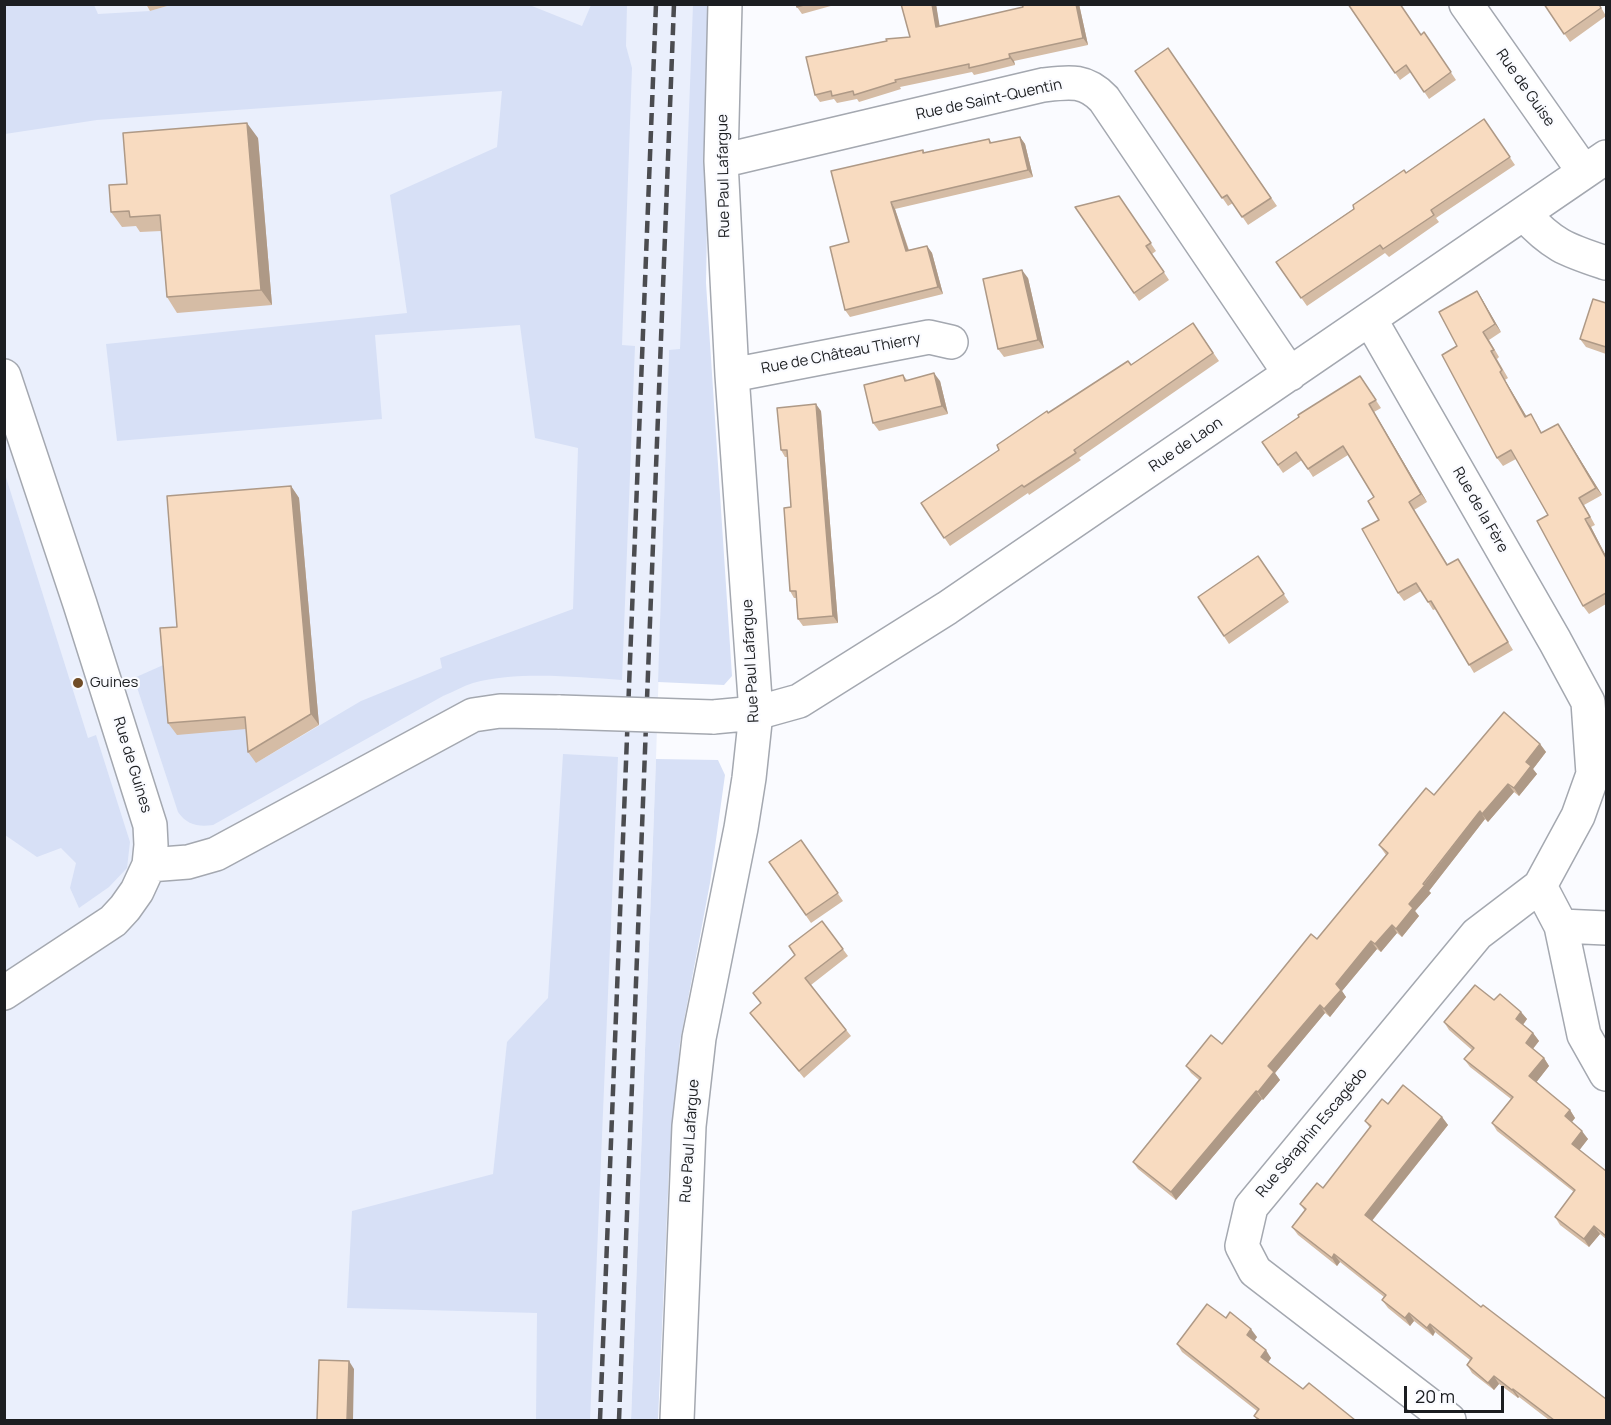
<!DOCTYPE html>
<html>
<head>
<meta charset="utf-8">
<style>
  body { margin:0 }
  #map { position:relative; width:1611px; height:1425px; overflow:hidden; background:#fafbff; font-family:Manrope,sans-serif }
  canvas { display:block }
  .frame { position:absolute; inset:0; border:6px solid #1c1e21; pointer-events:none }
  .scale { position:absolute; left:1404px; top:1386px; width:100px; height:27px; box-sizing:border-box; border:3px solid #1c1e21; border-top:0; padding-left:8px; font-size:18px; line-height:21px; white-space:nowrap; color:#1c1e21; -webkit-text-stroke:4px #fafbff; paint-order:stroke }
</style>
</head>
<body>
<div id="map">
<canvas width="1611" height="1425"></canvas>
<div class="frame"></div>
<div class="scale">20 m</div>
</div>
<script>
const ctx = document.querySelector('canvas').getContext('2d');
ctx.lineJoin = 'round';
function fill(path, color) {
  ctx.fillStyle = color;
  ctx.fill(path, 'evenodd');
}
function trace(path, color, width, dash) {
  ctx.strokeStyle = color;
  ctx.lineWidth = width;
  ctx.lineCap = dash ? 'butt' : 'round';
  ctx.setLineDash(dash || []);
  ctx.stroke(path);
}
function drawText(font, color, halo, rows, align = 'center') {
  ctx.font = font + ' Manrope,sans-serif';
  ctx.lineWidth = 4.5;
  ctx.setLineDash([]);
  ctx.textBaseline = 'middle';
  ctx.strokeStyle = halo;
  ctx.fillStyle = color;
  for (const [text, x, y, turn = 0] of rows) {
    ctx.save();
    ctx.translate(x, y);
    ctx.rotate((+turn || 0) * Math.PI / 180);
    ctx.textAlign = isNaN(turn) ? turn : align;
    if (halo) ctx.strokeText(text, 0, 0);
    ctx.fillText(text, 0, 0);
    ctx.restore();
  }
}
const built = new Path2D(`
  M5 5H710L706 283 680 350H669L656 759 631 1420H5Z`);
const green = new Path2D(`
  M174 4H527L582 26 591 5H627L626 46 632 68 622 345 635 346 622 680C575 677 518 671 473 683 463 686 453 692 443 696L213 825C198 827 187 825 178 812L134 678 170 662 253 729 256 763 361 701 442 668 440 658 573 609 578 448 535 438 520 325 375 335 382 419 117 441 106 344 407 313 390 195 497 147 502 91 97 120 5 134 4 5H94L98 14 150 11Z
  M693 5H710L706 283 732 676 724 685 658 682 669 350 680 349Z
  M4 471 88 738 96 735 130 842 127 868 109 887 79 908 70 888 76 863 61 848 37 857 5 835Z
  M563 754 618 757 590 1420H536L537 1313 347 1308 352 1211 493 1174 507 1042 548 998Z
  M656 759 718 760 725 775 710 883 680 1042 669 1170 658 1420H631Z`);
const minor = new Path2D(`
  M1466 4 1584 172
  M721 161 1043 85C1069 82 1085 79 1104 99L1290 374
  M1524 214C1553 246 1567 250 1606 263
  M1370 319 1555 641 1588 702 1593 774 1578 816 1540 886 1561 926 1584 1035 1606 1074
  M732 375 929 337 951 342
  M4 376 80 604 150 825 151 845 149 865 137 891 125 908 113 921 4 993
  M713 717 756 713 799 701 947 608 1606 157
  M149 865 188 862 216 854 473 715 500 711 560 712
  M1561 926 1606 928
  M677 1420 689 1126 699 1038 741 828 749 778 756 713 732 375 721 161 725 4
  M1449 1420 1255 1271 1242 1246 1251 1207 1477 934 1540 886`);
const rail = new Path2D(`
  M600 1420 656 4
  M619 1420 674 4`);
const minorBridge = new Path2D(`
  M560 712 713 717`);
const wall = new Path2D(`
  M146 4H174L150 11Z
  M796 4H838L802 14 797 7Z
  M936 4 939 27 1023 7 1022 4H1079L1088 45 1014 61 1015 65 987 72 974 75 972 72 900 87 901 89 859 102 857 99 837 103 834 99 820 102 815 95 910 37Z
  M1348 4 1421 35 1424 32 1456 80 1429 99 1411 72 1400 80Z
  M1544 4H1599L1606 16 1570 42Z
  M1168 48 1277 206 1248 225 1233 203 1228 206 1135 71Z
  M1484 119 1515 165 1436 218 1439 222 1389 257 1385 253 1307 306 1276 262Z
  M1020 137 1025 144 1033 177 895 209 909 250 927 246 932 253 943 294 850 317 845 310 849 242 923 150 925 153 989 139 992 143Z
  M258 138 272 305 177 313 167 297 161 231 140 232 136 226 122 227 111 212 127 184Z
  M1119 196 1156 251 1152 254 1169 280 1139 301 1075 207Z
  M1028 278 1044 348 1004 357 998 349Z
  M1477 291 1482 299 1501 332 1489 340 1499 357 1497 359 1508 378 1505 380 1526 416 1536 422 1542 433 1558 424 1602 495 1584 505 1595 525 1591 527 1606 556V604L1589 614 1583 606 1548 515 1516 459 1503 466 1497 458 1457 346Z
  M1606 303V354L1586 347 1580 339Z
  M1193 323 1219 361 1079 458 1081 460 1029 495 1028 493 950 546 921 503 999 450 1048 413 1131 365Z
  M903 375 907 380 940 381 948 414 879 431 873 423Z
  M1360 376 1381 408 1374 412 1427 502 1414 510 1448 565 1463 567 1513 650 1474 673 1436 609 1433 610 1421 591 1404 601 1398 593 1374 497 1348 455 1313 477 1302 460 1283 473 1262 442Z
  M821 411 838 623 803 626 798 619 796 598H794L790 591 791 507 787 457H785L781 450Z
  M291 486 299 498 319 725 256 763 248 752 246 729 177 735 168 723 177 627Z
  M1258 556 1289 602 1229 644 1198 597Z
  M1540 744 1546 752 1533 769 1537 774 1519 796 1514 792 1488 822 1485 819 1429 891 1431 893 1415 911 1419 916 1402 937 1397 933 1381 952 1377 949 1342 991 1346 997 1330 1017 1325 1013 1275 1073 1280 1080 1263 1100 1262 1099 1176 1200 1138 1169 1133 1162 1199 1080 1191 1073 1186 1066 1222 1044 1317 939 1386 855 1379 845 1434 795Z
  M801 840 843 901 811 923 769 862Z
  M822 921 848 956 811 985 851 1036 804 1078 750 1013 761 1003 753 993 795 955Z
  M1494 1000 1521 1012 1527 1019 1523 1025 1533 1033 1539 1041 1533 1049 1544 1058 1549 1066 1536 1082 1570 1110 1575 1118 1572 1122 1588 1139 1579 1150 1606 1171V1239L1600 1234 1589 1247 1560 1225 1555 1217 1574 1192 1497 1131 1492 1123 1511 1099 1470 1067 1464 1059 1472 1050 1449 1030 1444 1022Z
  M1388 1104 1442 1117 1448 1125 1372 1221 1606 1420H1549L1519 1397 1518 1398 1499 1384 1494 1390 1472 1373 1467 1365 1470 1360 1435 1332 1433 1336 1414 1321 1410 1326 1388 1308 1382 1300 1384 1297 1340 1262 1337 1266 1298 1235 1292 1227 1305 1211 1300 1204 1323 1188 1370 1128 1365 1121Z
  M1226 1318 1257 1337 1254 1341 1271 1358 1268 1363 1303 1389 1355 1420H1257L1254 1416 1257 1411 1182 1352 1177 1344Z`);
const shadedWall = new Path2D(`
  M932 4H936L941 34 936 27Z
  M1076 4H1079L1088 45 1083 38Z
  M1009 54 1014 61 1015 65 1010 58Z
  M247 123 258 138 272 305 261 290Z
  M1020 137 1025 144 1033 177 1028 170Z
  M891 202 895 209 911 258 906 251Z
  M927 246 932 253 943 294 938 287Z
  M1022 270 1028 278 1044 348 1038 340Z
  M1477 291 1482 299 1501 332 1495 324Z
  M1500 372 1505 380 1531 424 1525 417Z
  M934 373 940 381 948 414 942 406Z
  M816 404 821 411 838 623 833 616Z
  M1369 404 1374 412 1427 502 1421 494Z
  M1558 424 1563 432 1602 495 1596 488Z
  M291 486 299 498 319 725 311 714Z
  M1585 519 1591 527 1606 556V558Z
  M1540 744 1546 752 1533 769 1537 774 1519 796 1514 788 1526 762Z
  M1508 784 1514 792 1488 822 1482 814Z
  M1480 811 1485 819 1429 891 1431 893 1415 911 1419 916 1402 937 1396 929 1409 904Z
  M1392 925 1397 933 1381 952 1375 944Z
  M1371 941 1377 949 1342 991 1346 997 1330 1017 1324 1009 1336 984Z
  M1320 1005 1325 1013 1275 1073 1280 1080 1263 1100 1258 1092 1268 1066Z
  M1521 1012 1527 1019 1521 1027 1516 1019Z
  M1533 1033 1539 1041 1531 1051 1526 1043Z
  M1544 1058 1549 1066 1535 1084 1529 1076Z
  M1256 1091 1262 1099 1176 1200 1171 1192Z
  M1570 1110 1575 1118 1570 1124 1565 1116Z
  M1442 1117 1448 1125 1370 1223 1365 1215Z
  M1582 1131 1588 1139 1578 1152 1572 1144Z
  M1594 1226 1600 1234 1589 1247 1584 1239Z
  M1334 1254 1340 1262 1337 1266 1332 1258Z
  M1409 1313 1414 1321 1410 1326 1405 1318Z
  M1430 1324 1435 1332 1433 1336 1427 1328Z
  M1251 1329 1257 1337 1253 1343 1247 1335Z
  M1266 1350 1271 1358 1266 1365 1261 1357Z
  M349 1361 354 1369 353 1420H347Z
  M1494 1376 1499 1384 1494 1390 1488 1383Z
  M1513 1389 1519 1397 1518 1398 1512 1390Z`);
const building = new Path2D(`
  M796 4H807L797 7Z
  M901 4H932L936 27 1023 7 1022 4H1076L1083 38 1009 54 1010 58 982 65 969 68V64L895 80 896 82 854 95 853 91 832 96 831 91 815 95 806 57 887 41 886 39 910 37Z
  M1348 4H1400L1421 35 1424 32 1451 72 1424 92 1406 65 1395 73Z
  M1544 4H1599L1601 8 1564 34Z
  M1168 48 1271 198 1242 217 1227 195 1222 198 1135 71Z
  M1484 119 1510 157 1431 210 1434 215 1383 249 1380 245 1301 298 1276 262 1354 209 1353 205 1404 170 1406 173Z
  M247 123 261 290 167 297 160 215 130 217 129 211 111 212 109 185 127 184 123 133Z
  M1020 137 1028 170 891 202 906 251 927 246 938 287 845 310 830 247 849 242 831 171 923 150V153L989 139 990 143Z
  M1119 196 1151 243 1146 246 1164 272 1134 293 1075 207Z
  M1022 270 1038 340 998 349 983 279Z
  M1477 291 1495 324 1483 332 1494 350 1491 351 1502 370 1500 372 1525 417 1531 414 1541 433 1558 424 1596 488 1579 498 1590 517 1585 519 1606 558V593L1583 606 1537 521 1548 515 1511 450 1497 458 1442 355 1457 346 1439 312Z
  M1593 299 1606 303V347L1580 339Z
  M1193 323 1213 353 1074 450 1076 453 1024 487 1022 485 944 538 921 503 999 450 997 445 1047 411 1048 413 1128 361 1131 365Z
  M934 373 942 406 873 423 864 385 903 375 905 381Z
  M1360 376 1376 400 1369 404 1421 494 1409 502 1447 565 1458 559 1508 642 1469 665 1431 601 1428 602 1416 583 1398 593 1362 529 1379 520 1368 501 1374 497 1343 446 1308 469 1296 452 1278 465 1262 442 1299 417 1298 415Z
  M816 404 833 616 798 619 796 591H790L784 508 791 507 787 450H781L777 408Z
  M291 486 311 714 248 752 245 717 168 723 160 628 177 627 167 496Z
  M1258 556 1284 594 1224 636 1198 597Z
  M1504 712 1540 744 1526 762 1531 766 1514 788 1508 784 1482 814 1480 811 1423 884 1425 885 1409 904 1413 908 1396 929 1392 925 1375 944 1371 941 1336 984 1341 990 1324 1009 1320 1005 1268 1066 1274 1072 1258 1092 1256 1091 1171 1192 1133 1162 1201 1078 1186 1066 1211 1035 1222 1044 1311 934 1317 939 1388 853 1379 845 1426 788 1434 795Z
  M801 840 838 893 806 915 769 862Z
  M822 921 843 949 805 978 846 1030 799 1071 750 1013 761 1003 753 993 795 955 789 946Z
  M1475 985 1494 1000 1500 994 1521 1012 1516 1019 1533 1033 1526 1043 1544 1058 1529 1076 1570 1110 1565 1116 1582 1131 1572 1144 1606 1171V1236L1594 1226 1584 1239 1555 1217 1575 1190 1492 1123 1513 1097 1464 1059 1474 1048 1444 1022Z
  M1403 1085 1442 1117 1365 1215 1481 1307 1483 1305 1606 1399V1420H1554L1513 1389 1512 1390 1494 1376 1488 1383 1467 1365 1472 1358 1430 1324 1427 1328 1409 1313 1405 1318 1382 1300 1386 1295 1334 1254 1332 1258 1292 1227 1306 1209 1300 1204 1317 1183 1323 1188 1371 1126 1365 1121 1382 1099 1388 1104Z
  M1207 1304 1226 1318 1230 1312 1251 1329 1247 1335 1266 1350 1261 1357 1303 1389 1309 1383 1355 1420H1260L1254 1416 1259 1409 1177 1344Z
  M319 1360 349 1361 347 1420H317Z`);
const markers = [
  [78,683,6,"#714d27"]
];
const streetNames = [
  ["Rue de Guise",1525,88,55],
  ["Rue de Saint-Quentin",989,100,-12],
  ["Rue Paul Lafargue",724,176,-91],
  ["Rue de Château Thierry",841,354,-11],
  ["Rue de Laon",1186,445,-34],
  ["Rue de la Fère",1480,510,60],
  ["Rue Paul Lafargue",751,661,-93],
  ["Rue de Guines",132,765,73],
  ["Rue Séraphin Escagédo",1312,1133,-50],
  ["Rue Paul Lafargue",690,1141,-86]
];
const poiNames = [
  ["Guines",90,683]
];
fill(built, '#eaeffc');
fill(green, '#d7e0f6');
trace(minor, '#a4a8b0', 36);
trace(minor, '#fff', 33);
trace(rail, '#4b4c50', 4.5, [12, 6]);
trace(minorBridge, '#a4a8b0', 36, []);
trace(minorBridge, '#fff', 33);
fill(wall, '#d5bca5');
fill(shadedWall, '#ae9986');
fill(building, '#f8dbc0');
trace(building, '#ae9986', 1.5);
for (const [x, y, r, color] of markers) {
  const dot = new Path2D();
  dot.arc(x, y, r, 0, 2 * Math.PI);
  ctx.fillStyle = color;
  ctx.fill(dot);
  trace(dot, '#fafbff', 2);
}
drawText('15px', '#1c1e21', '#fafbff', streetNames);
drawText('15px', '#1c1e21', '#fafbff', poiNames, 'left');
</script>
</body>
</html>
